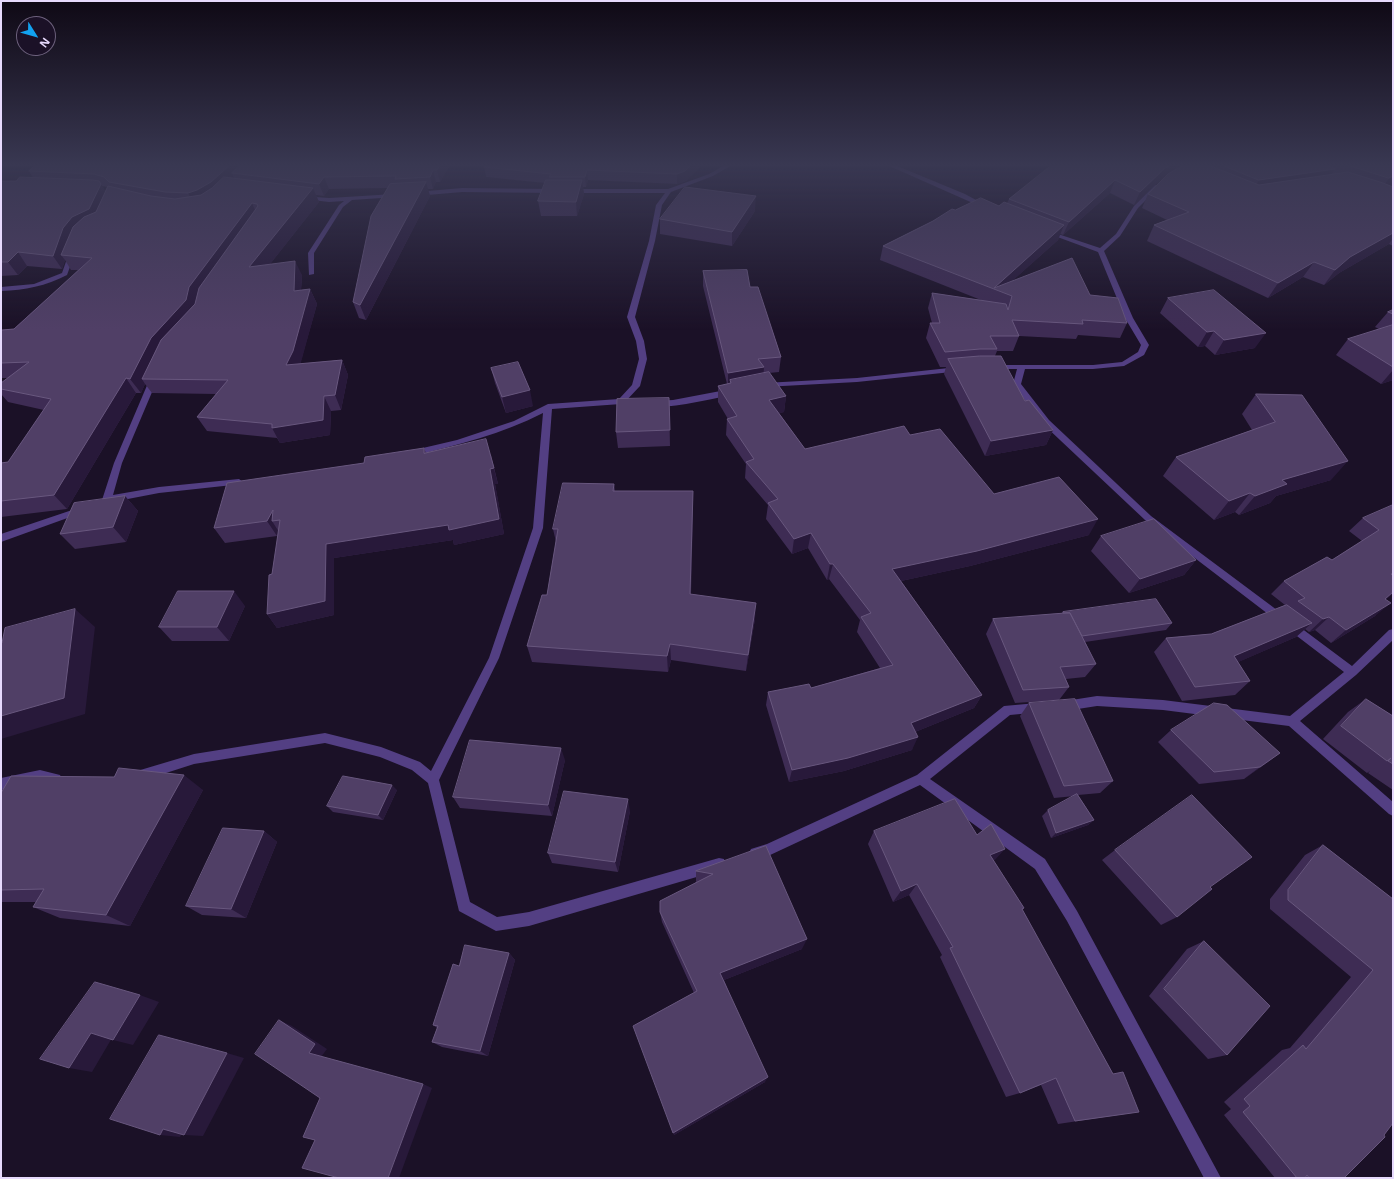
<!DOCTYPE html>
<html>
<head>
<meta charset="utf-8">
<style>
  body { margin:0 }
  #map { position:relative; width:1394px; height:1179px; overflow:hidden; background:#1b1127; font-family:"Open Sans",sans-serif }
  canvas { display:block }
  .frame { position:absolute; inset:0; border:2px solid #e7dafd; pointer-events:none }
  .north { position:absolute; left:16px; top:16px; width:40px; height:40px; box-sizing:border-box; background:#1b1127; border:1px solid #6d617d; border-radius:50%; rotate:127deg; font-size:11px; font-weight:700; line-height:16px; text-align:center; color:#e7dafd }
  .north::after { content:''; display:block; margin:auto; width:14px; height:18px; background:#12a2f0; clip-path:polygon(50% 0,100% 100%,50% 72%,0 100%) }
</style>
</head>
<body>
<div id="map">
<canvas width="1394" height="1179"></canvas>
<div class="frame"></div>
<div class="north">N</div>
</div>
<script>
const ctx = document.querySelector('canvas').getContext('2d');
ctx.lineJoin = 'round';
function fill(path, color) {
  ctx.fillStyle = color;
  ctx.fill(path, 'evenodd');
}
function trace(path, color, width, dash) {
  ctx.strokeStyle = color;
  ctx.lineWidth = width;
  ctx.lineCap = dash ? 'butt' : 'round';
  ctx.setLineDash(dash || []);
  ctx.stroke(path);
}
const minor = new Path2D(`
  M725 165H732L713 176 671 192 662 205 655 241 635 317 644 341 647 359 640 386 624 403 621 404 552 409 543 528 499 658 439 780 470 902 497 917 529 912 719 858 724 859 725 864 724 869 529 926 496 931 459 911 428 783 412 770 380 757 325 743 194 764 141 781 137 779 135 775 137 771 194 754 325 733 381 747 420 762 431 771 489 658 533 528 543 413C502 434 458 445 413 456L409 453 410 451 457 440 514 421 548 404 619 399 632 385 639 359 636 341 627 317 649 241 656 205 665 193H572L569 191 572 189H668L709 174Z
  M887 165H895L965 194 989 207 984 208Z
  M1155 185 1160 186 1138 208 1120 236 1104 251 1133 318 1149 345 1144 355 1124 366 1093 369H1025L1021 384 1049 420 1151 516 1352 666 1389 630 1393 629V640L1356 675 1300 721 1393 802V816L1389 814 1289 726 1163 710 1097 706 1065 711 1061 709 1059 706 1061 703 1065 701 1097 696 1163 700 1290 716 1344 672 1145 520 1043 424 1013 384 1017 369H994L990 367 994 365H1093L1122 362 1138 352 1141 345 1125 318 1098 252 1044 232 1049 231 1100 248 1116 234 1134 206Z
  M462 188 556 189 559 191 556 193 462 192 416 196 413 194 416 192Z
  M394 194 396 195V197L352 200 343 207 314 253V274L309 275 308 253 339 205 344 201 329 202 304 199 301 197 302 196 329 198Z
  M72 251 75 253 67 275C46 286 25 290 1 291V287L34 284 62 273 69 253Z
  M958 367H961V371L857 382 764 387 760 385 764 383 857 378Z
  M151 376H154L158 378 122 463 113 495 159 487 239 479 243 482 242 484 159 493 107 503 104 502 102 500 114 463Z
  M731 389 735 392 734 394C721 397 660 412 652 404L656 401 673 400Z
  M81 507 86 510 84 512 1 542V534Z
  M1037 703 1041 704 1043 708 1041 712 1010 715 930 779 1045 859 1077 911 1221 1178H1204L1067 921 1035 869 920 785 768 856 755 859 751 857 749 853 751 849 767 844 917 775 1004 706Z
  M40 770 60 775 62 779 60 783 56 785 40 782 1 790V778Z`);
const wall = new Path2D(`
  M36 165H450L440 182H436L433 189H428L430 196 366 320 359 318 353 302 387 188 329 189 324 196 316 195 319 202 270 264 302 275 301 290 310 289 317 304 300 364 342 360 348 375 341 410 331 411 330 435 280 443 277 438 207 431 197 417 216 394 152 393 145 384 141 393H136L67 509 1 517V463L8 462 44 410 8 402 1 394V383L8 378H1V330L14 329 78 270H71L65 260 62 269 27 266 18 275 1 276V181H16L33 178 29 171ZM102 186 107 187 105 191Z
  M702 165 686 181 677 184 588 180 586 187H583L584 194 577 216H541L538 201 545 183 486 177 484 167Z
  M1056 165H1393V186L1391 187H1393V246L1389 244 1339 273 1324 285 1303 277 1268 298 1147 241 1154 225 1167 220 1142 208 1148 194 1162 179 1159 181 1134 205 1110 193 1063 235 1060 234 1058 240 1013 280 1090 295 1127 323 1120 338 1078 335 1076 339 1019 336 1013 351H997L995 356 1025 401 1053 430 1046 445 985 456 944 374 946 367H940L926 338 930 323H932L928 308 932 293 981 300 880 260 883 246 955 210 999 206 1007 203 1009 199Z
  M755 211 732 246 660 234V219Z
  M703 271 750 287 781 357 779 372 769 373 786 396 784 412 779 413 805 449 910 435 994 494 1089 535 970 566 901 581 982 695 974 708 915 732 912 750 844 771 789 782 766 705 768 692 811 688 880 668 857 632 860 620 829 579 827 580 808 548 792 554 766 519 768 505 745 478 746 464 726 435 727 419H728L718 402V386L727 384 703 286Z
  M1168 298 1255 348 1215 355 1205 346 1198 347 1160 313Z
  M1393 310V380L1381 384 1336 355 1348 339 1379 329 1375 327 1388 312Z
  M491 368 533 406 506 413 495 383Z
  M1256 394 1331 480 1276 496 1270 503 1239 515 1235 512 1214 520 1163 476 1176 457 1252 430 1242 414Z
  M669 398 670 446 618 448 616 432Z
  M424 448 426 453 491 455 498 484H495L504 534 454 545 453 540 334 558V615L277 628 267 614 278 534 277 536 225 543 214 528 364 463Z
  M614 484 615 491H693V509L691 594 755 619 746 671 671 660 668 672 532 662 527 646 547 595 556 542 553 529Z
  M125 496 138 511 126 542 75 549 60 534Z
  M1393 505 1386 599 1375 616 1331 643 1315 630 1309 632 1305 629 1296 637 1238 662 1250 681 1235 695 1182 701 1154 652 1166 638 1211 634 1285 605 1271 594 1284 581 1332 560 1362 541 1349 531 1363 518Z
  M1101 536 1196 560 1184 575 1129 593 1091 551Z
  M245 606 229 641H172L159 627Z
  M1063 612 1172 623 1166 630 1085 642 1096 664 1085 677 1066 679 1069 687 1059 700 1015 703 986 634 993 619 1062 613Z
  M1366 699 1393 716V790L1368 773 1370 771 1367 773 1323 739 1348 712Z
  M1029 703 1113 781 1100 793 1078 795 1094 820 1088 825 1051 838 1042 816 1048 810 1075 796 1054 798 1020 716Z
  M1171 730 1280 753 1244 779 1199 784 1158 742Z
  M565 760 552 816 460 808 453 797Z
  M114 777 203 790 130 926 60 918 33 907 36 902H1V793Z
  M397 790 383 820 333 812 327 806Z
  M630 811 618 872 552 863 548 853Z
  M264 831 277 842 246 918 202 915 186 906Z
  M874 831 977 835 1024 908 1022 910 1113 1074 1139 1112 1058 1124 1041 1085 1020 1093 1006 1097 940 957 942 955 909 895 893 902 868 844Z
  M1323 845 1393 899 1344 1178H1275L1224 1115 1231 1109 1224 1102 1282 1050 1290 1048 1351 977 1270 909V899L1305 855Z
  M766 846 802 949 724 980 765 1082 674 1135 694 993 662 922 660 912 696 882V871Z
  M1115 850 1210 887 1177 917 1161 925 1102 860Z
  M1204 941 1227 1055 1208 1059 1149 996 1187 949Z
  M509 953 515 960 488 1056 442 1047 432 1042 437 1028 433 1025 459 966Z`);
const shadedWall = new Path2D(`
  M230 165H245L232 173 234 178 194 205 188 193Z
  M440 165H450L440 182 437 170Z
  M691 165H702L686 181 677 184V174Z
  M1171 165H1188L1159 181 1134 205 1140 192 1165 168Z
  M1335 169 1327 181 1252 192 1259 180Z
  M433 170 436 182 433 189 430 177Z
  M587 170 588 180 586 187 585 177Z
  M1393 176V186L1379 193 1389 178Z
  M324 177 329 189 324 196 319 184Z
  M582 180 584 194 577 216 576 202Z
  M1115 180 1110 193 1063 235 1069 222Z
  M426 182 430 196 366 320 360 305Z
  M101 184 108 196 61 255 65 260 62 269 53 256 63 228Z
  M313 188 319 202 256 282 249 267Z
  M756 196 755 211 732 246V232Z
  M252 203 258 217 142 379 145 384 141 393 130 379 151 338 189 287Z
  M1064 225 1058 240 1001 291 994 288Z
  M1393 233V238L1389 244 1339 273 1324 285 1335 270 1350 257Z
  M18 252 27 266 18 275 8 262Z
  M295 261 302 275 300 305 294 291Z
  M1314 262 1303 277 1268 298 1278 283Z
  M310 289 317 304 300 366 286 365Z
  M1214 331 1205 346 1198 347 1207 332Z
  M1266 333 1255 348 1215 355 1224 340Z
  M342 360 348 375 341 410 335 395Z
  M764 367 763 382 731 383 730 380V388L728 389V373Z
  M1393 370V380L1381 384Z
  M126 378 136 393 67 509 54 495Z
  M530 390 533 406 506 413 502 397Z
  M324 396 331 411 330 435 280 443 272 428Z
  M786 396 784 412 768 416 769 400Z
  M1053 430 1046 445 985 456 991 441Z
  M486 439 498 484H495L504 534 454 545 453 540 334 558V615L277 628 267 614 326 544 490 469Z
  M1348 461 1331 480 1276 496 1270 503 1239 515 1255 496 1282 480Z
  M693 491V509L690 610V594Z
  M1250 493 1235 512 1214 520 1229 501Z
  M125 496 138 511 126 542 113 527Z
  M273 510 272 521 279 532 277 536 267 521Z
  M1098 519 1089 535 970 566 887 584 892 569Z
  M811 533 808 548 792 554 794 539Z
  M1196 560 1184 575 1129 593 1140 579Z
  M830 564H833L829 579 827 580Z
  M234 591 245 606 229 641 217 627Z
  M1393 592V594L1369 612Z
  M756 603 755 619 746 671 748 655Z
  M1391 603 1375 616 1331 643 1346 630Z
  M75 609 95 627 85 714 1 739V716Z
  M1329 617 1315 630 1309 632 1323 619Z
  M1312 623 1296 637 1220 670 1234 656Z
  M670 644 671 660 668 672 667 656Z
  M982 695 974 708 905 736 911 723Z
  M918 737 912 750 844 771 789 782 792 770Z
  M561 748 565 760 552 816 548 805Z
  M1280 753 1264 765 1244 779 1260 767Z
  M184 775 203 790 130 926 106 915Z
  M392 785 397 790 383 820 378 815Z
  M628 799 630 811 618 872 615 862Z
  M1094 820 1088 825 1051 838 1056 833Z
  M264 831 277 842 246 918 231 909Z
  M1005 849 993 862 990 855Z
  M917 884 909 895 893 902 901 891Z
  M807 939 802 949 719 982 720 973Z
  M509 953 515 960 488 1056 480 1051Z
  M140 995 159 1002 133 1045 113 1040Z
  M279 1020 292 1026 327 1049 321 1057 309 1053Z
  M91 1033 112 1038 92 1072 69 1068Z
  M227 1053 244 1058 203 1136 184 1135Z
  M768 1077 765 1082 674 1135 673 1133Z
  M423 1084 432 1088 399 1178H388Z
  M163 1129 183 1131 180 1137 160 1135Z`);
const building = new Path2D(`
  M36 165H230L211 182 197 190 188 193 165 192 109 182 104 177 94 174 29 171Z
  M241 165H440L437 170H433L430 177 395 179 396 176 324 177 319 184 232 173Z
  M486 165H691L685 171 677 174 587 170 585 177H549L551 174 484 167Z
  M1056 165H1171L1165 168 1140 192 1115 180 1069 222 1009 199 1049 167Z
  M1184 165H1208L1259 185 1348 172 1383 183 1393 187V233L1350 257 1335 270 1314 262 1278 283 1154 225 1189 212 1148 194 1168 174Z
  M1222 165H1327L1335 169 1259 180Z
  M1348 165H1393V176L1389 178Z
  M20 177 93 180 99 181 101 184 89 209 72 217 63 228 53 256 18 252 8 262H1V181H16Z
  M224 177 313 188 249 267 295 261 294 291 310 289 293 351 286 365 342 360 335 395 324 396 323 420 272 428V424L197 417 228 380 142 379 161 340 195 304 199 288 258 206 257 204 252 203 189 287 186 300 151 338 130 379 126 378 54 495 1 501V463L8 462 51 399 1 389V383L29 362 1 363V330H2L14 329 92 258 61 255 73 227 84 217 96 212 108 186 151 196 175 199 201 195 212 188Z
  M546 180H582L576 202 538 201Z
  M426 182 360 305 353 302 371 216 390 184Z
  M685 187 756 196 732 232 660 219Z
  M981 198 999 206 1004 202 1064 225 994 288 1072 258 1090 295 1118 298 1127 323 1082 320 1083 324 1012 320 1019 336H990L997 349H980L945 352 930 323H940L932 293 1006 304 1008 310 1012 296 883 246 933 221 952 209 955 210Z
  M747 270 750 287H758L781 357 758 359 764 367 728 373 703 271Z
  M1214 290 1266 333 1224 340 1214 331 1207 332 1168 298Z
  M1393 310V314L1388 312Z
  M1393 325V367L1348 339Z
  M980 356H1001L1025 401 1029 400 1053 430 991 441 948 359Z
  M518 362 530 390 502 397 491 368Z
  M769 372 786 396 769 400 805 449 904 426 910 435 940 429 994 494 1059 477 1098 519 977 551 892 569 982 695 911 723 918 737 848 758 792 770 768 692 809 684 811 688 893 665 861 617 871 613 833 564H830L811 533 794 539 768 503 778 499 746 462 754 459 727 419 737 416 718 386 731 383 730 380Z
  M1256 394 1302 395 1348 461 1282 480 1287 484 1255 496 1250 493 1229 501 1176 457 1275 422Z
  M669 398 670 430 616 432 617 399Z
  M486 439 494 468 490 469 499 519 449 530 448 525 326 544 325 601 267 614 269 575 272 574 280 520 272 521 273 510 267 521 214 528 227 483 364 463 365 457 424 448V453Z
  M563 483 614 484 613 491H693L690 594 756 603 748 655 670 644 667 656 527 646 542 595H547L558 529H553Z
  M125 496 113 527 60 534 74 503Z
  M1393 505V573L1391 574 1393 576V592L1385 599 1391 603 1346 630 1329 617 1323 619 1298 601 1305 598 1284 581 1327 557 1332 560 1379 530 1363 518Z
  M1154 519 1196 560 1140 579 1101 536Z
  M178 591H234L217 627H159Z
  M1156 599 1172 623 1082 636 1070 613H1063V612Z
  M1287 605 1312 623 1234 656 1250 681 1195 687 1166 638 1211 634Z
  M75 609 64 698 1 716V643H2L5 628Z
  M1070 613 1096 664 1060 667 1069 687 1023 690 993 619Z
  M1075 699 1113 781 1064 786 1029 703Z
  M1366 699 1393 716V764L1388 761 1391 758 1387 761 1341 726Z
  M1214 703 1227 705 1280 753 1260 767 1214 772 1171 730Z
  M470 740 561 748 548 805 453 797Z
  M119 768 184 775 106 915 33 907 44 889 1 890V793L11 776 114 777Z
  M343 776 392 785 378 815 327 806Z
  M564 791 628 799 615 862 548 853Z
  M1077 794 1094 820 1056 833 1048 810Z
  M1192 795 1252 857 1210 887 1212 889 1177 917 1115 850Z
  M955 799 977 835 991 824 1005 849 990 855 1024 908 1022 909 1113 1074 1123 1072 1139 1112 1075 1121 1056 1078 1020 1093 950 948 953 947 917 884 901 891 874 831Z
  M223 828 264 831 231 909 186 906Z
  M1323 845 1393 899V1123L1384 1135 1385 1137 1344 1178H1309L1307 1175 1305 1178H1297L1243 1112 1250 1106 1244 1099 1303 1045 1306 1049 1373 970 1288 900V890Z
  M766 846 807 939 720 973 768 1077 673 1133 633 1026 697 991 660 912V901L713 874 696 871Z
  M1204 941 1270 1006 1227 1055 1164 989Z
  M465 945 509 953 480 1051 432 1042 438 1026 433 1025 453 964 459 966Z
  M95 982 140 995 113 1040 91 1033 69 1068 40 1059Z
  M279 1020 315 1044 309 1053 423 1084 388 1178H339L302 1168 315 1140 303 1137 320 1098 255 1054Z
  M159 1035 227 1053 184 1135 163 1129 160 1135 110 1119Z`);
fill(minor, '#533f83');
fill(wall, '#3e2c54');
fill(shadedWall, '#28193a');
fill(building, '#503f66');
trace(building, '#68577e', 1);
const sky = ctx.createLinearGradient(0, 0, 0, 330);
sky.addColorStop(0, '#0f0915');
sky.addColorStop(0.5, '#393852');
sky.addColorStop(1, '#39385200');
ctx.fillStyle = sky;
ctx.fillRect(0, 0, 1394, 330);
</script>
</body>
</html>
